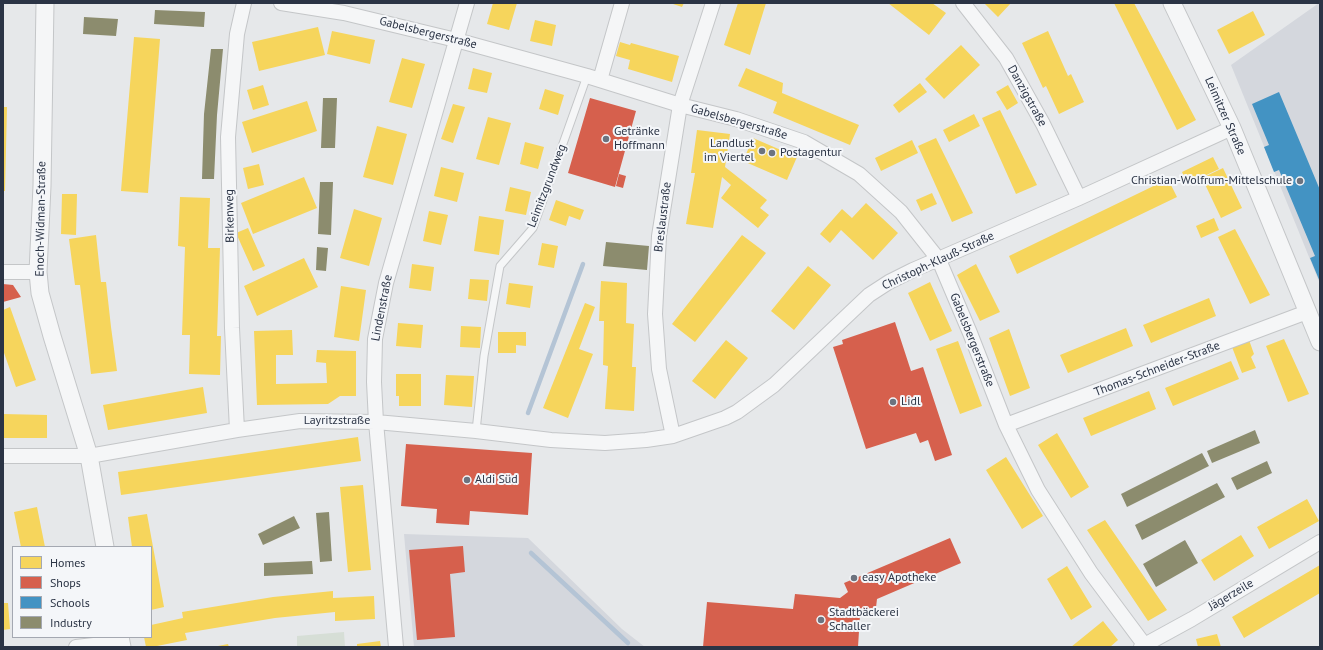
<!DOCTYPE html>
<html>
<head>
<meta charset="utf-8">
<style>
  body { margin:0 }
  #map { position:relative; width:1323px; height:650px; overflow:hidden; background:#e6e8ea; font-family:"PT Sans",sans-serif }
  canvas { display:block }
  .frame { position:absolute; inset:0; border:4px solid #2b3445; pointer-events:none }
  .legend { position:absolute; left:12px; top:546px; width:140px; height:92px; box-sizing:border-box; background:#f4f6f9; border:1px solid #a4a8b1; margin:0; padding:5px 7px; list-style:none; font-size:12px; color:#2b3445 }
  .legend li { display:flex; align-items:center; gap:8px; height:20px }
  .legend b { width:20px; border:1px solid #a4a8b1 }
</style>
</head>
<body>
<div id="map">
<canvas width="1323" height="650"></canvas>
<div class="frame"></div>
<ul class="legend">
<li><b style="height:11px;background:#f6d55c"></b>Homes</li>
<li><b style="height:11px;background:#d6604d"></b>Shops</li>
<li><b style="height:11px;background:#4393c3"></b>Schools</li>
<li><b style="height:11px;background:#8c8c6e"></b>Industry</li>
</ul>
</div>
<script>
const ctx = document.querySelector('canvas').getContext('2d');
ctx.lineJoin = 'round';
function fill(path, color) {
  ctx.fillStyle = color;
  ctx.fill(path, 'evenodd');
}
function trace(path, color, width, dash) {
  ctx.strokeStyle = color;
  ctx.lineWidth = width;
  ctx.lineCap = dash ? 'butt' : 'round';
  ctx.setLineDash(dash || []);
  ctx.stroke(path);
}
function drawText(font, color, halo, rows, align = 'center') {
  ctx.font = font + ' "PT Sans",sans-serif';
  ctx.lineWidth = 4;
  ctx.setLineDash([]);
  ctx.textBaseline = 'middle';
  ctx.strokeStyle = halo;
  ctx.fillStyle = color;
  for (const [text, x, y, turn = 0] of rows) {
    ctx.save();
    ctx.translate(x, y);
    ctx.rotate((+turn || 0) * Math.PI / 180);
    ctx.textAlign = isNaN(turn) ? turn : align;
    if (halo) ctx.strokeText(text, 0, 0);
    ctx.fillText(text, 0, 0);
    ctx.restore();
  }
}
const built = new Path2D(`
  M1319 3H1320V284L1231 65Z
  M404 534 528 538 622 629 645 647H414Z`);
const green = new Path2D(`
  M344 632 345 647H297V636Z`);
const homes = new Path2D(`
  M493 3H517L509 30 487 24Z
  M670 3H684L682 7Z
  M738 3H766L750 55 724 45Z
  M888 3H932L946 13 929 35Z
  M984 3H1011L998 17Z
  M1114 3H1134L1196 120 1177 130Z
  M1253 11 1265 35 1229 54 1217 30Z
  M535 20 556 25 552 46 530 41Z
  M318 27 325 55 259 71 252 42Z
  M332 31 375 40 370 64 327 54Z
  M1048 31 1068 76 1071 74 1084 102 1059 114 1046 86 1043 88 1022 43Z
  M134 37 160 39 148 193 121 191Z
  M620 42 630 45 631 43 679 56 672 82 628 69 630 60 616 56Z
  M961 45 980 65 944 99 925 79Z
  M402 58 425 64 412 108 389 102Z
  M473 68 492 73 487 93 468 89Z
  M746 68 783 83 782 93 859 125 850 145 773 113 777 102 738 86Z
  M920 83 927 92 899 113 893 105Z
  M263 85 269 105 253 110 247 90Z
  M1008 85 1018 103 1007 110 996 92Z
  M545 89 564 95 558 115 539 109Z
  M307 101 317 131 252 153 242 122Z
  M453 104 465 107 453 143 441 139Z
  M3 107H7L5 191H3Z
  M1000 110 1037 185 1016 194 982 118Z
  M974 114 980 126 949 142 943 130Z
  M488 117 511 123 499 165 476 159Z
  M377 126 407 134 393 185 363 177Z
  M697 130 730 134 725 167 767 200 760 208 769 215 758 228 721 198 731 185 722 177 713 228 686 224 695 173H691Z
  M753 138 797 157 787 180 743 161Z
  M936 138 973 213 952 222 918 146Z
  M912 140 918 153 881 171 875 158Z
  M525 142 544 147 538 169 520 164Z
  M1213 157 1219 169 1196 180 1195 179 1187 183 1182 172Z
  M259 164 264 185 248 189 243 168Z
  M441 167 464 173 457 202 434 196Z
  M1223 168 1242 208 1221 218 1202 178Z
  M304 177 317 208 253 234 241 203Z
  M1168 179 1177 197 1017 274 1009 256Z
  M510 187 531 192 526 215 505 211Z
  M932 193 937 204 921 211 916 200Z
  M62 194H77L76 235 61 234Z
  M180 197 210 198 208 248H220L217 336H221L220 375 189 374 190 335H182L185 247 178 246Z
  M556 200 584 210 580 220 569 216 566 226 549 220Z
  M866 203 898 233 873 260 841 230 830 243 820 234 842 209 852 218Z
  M354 209 382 218 369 266 340 258Z
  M429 211 448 215 441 245 423 241Z
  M479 216 504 220 499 255 474 251Z
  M1214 218 1219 230 1201 238 1196 226Z
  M248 228 265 266 253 271 236 233Z
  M1235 229 1270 295 1250 304 1218 237Z
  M96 235 101 282H106L111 327 117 371 91 374 80 285H75L69 239Z
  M742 235 766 253 695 342 672 324Z
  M542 243 558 246 554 268 538 265Z
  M304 258 318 287 257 316 244 286Z
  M412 264 434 267 431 291 409 288Z
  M976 264 1000 312 980 321 957 275Z
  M808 266 831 285 794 330 771 311Z
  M470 279 489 280 487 301 468 299Z
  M601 281 627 283 626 323 634 324 632 367H636L634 411 605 409 608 366 603 365 604 321H599Z
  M930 282 952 331 930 341 908 293Z
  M509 283 533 286 530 308 506 304Z
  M341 286 366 290 359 341 334 337Z
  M1209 298 1216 316 1151 343 1143 325Z
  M585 303 595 307 579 349 593 354 568 418 543 408Z
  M10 307 36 380 16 387 3 350V310Z
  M398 323 423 325 421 348 396 346Z
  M461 326 481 327 480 348 460 347Z
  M1126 328 1133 346 1068 373 1060 355Z
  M1009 329 1030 388 1010 396 989 338Z
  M292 330 293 355H276V384L327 383 326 363 316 362 317 350 356 351V396H340L328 404 257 405 254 331Z
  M498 332H526V346L516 345V353H498Z
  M1284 339 1309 394 1288 402 1266 346Z
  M726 340 748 358 715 399 692 381Z
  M1249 340 1254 354 1251 357 1256 368 1242 373 1232 347Z
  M958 341 982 406 960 414 936 349Z
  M1231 361 1239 379 1173 406 1165 388Z
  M396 374H421V406H399V396H396Z
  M446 375 474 376 472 407 444 405Z
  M203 387 207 413 108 430 103 405Z
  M1149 391 1156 409 1091 436 1083 418Z
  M3 414 47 415V438H3Z
  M1057 433 1089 487 1071 498 1038 445Z
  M358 437 361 461 121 495 118 472Z
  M1006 457 1043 516 1022 529 986 470Z
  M363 485 371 570 348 572 340 487Z
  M1307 499 1319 521 1269 549 1257 527Z
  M37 507 45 547H21L14 512Z
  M147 514 164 607 151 610V547H132L128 517Z
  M1105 520 1167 610 1148 621 1087 530Z
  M1241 535 1254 556 1214 581 1201 560Z
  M1320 565V593L1244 638 1232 617Z
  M1067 566 1092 607 1071 620 1047 579Z
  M333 591V598L374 596 375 619 335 621V612L275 618 185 633 187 640 152 647H146L144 637H151V625L183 618 182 612 273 597Z
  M3 603H8L10 629 3 630Z
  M1103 621 1118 640 1110 647H1071Z
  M1217 634 1221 647H1198L1196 639Z
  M380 641 381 647H357V644Z
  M228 644 229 647H218V646Z`);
const shops = new Path2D(`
  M590 98 636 111 615 187 568 173Z
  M619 174 626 176 623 188 616 186Z
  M3 284 13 285 21 297 3 302Z
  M895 322 911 371 923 367 952 455 935 461 928 440 920 443 916 433 866 449 833 347 843 344 842 340Z
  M406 444 532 453 528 515 470 511 469 525 436 523 437 509 401 506Z
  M950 538 961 563 877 599 875 616 860 615 858 647H703L707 602 793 609 795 594 840 598 848 592 844 583Z
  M463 546 465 572 450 574 455 637 417 640 409 550Z`);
const schools = new Path2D(`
  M1279 92 1320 190V282L1310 258 1315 256 1279 170 1274 172 1264 147 1269 145 1252 104Z`);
const industry = new Path2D(`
  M155 10 205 12 204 27 154 24Z
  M84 17 118 19 116 36 83 34Z
  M211 49H223L217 115 214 179H202L204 114Z
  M323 98H337L335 148H321Z
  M320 182H333L331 235 318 234Z
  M606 242 649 246 647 270 603 266Z
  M317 247 328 248 326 271 316 270Z
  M1255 430 1260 443 1212 463 1207 451Z
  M1202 453 1209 466 1127 507 1121 494Z
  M1267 461 1272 473 1237 490 1231 478Z
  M1217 483 1225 497 1142 540 1135 525Z
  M329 512 332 561 320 562 316 513Z
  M294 516 300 528 263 545 258 534Z
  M1185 540 1198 563 1156 587 1143 564Z
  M312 561 313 574 264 576V563Z`);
const stream = new Path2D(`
  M528 413 583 264
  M531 553 628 643`);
const service = new Path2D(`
  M476 431 484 356 500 266 533 228 587 76`);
const minor = new Path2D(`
  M281 3 344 13 456 40 587 76 680 105 736 119 804 142 859 174 901 212 939 260 970 333 1006 425 1038 490 1091 573 1146 647
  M963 3 1006 58 1043 124 1079 198
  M600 80 622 3
  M3 272H38
  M1006 425 1307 312
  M237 430 232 328 228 137 237 34 244 3
  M673 436 659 369 655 314 659 236 680 105 713 3
  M3 456H89L237 430 300 421 376 422 476 431 551 440 605 443 646 440 673 436 725 418 737 412 774 385 869 295 889 282 913 270 1079 198 1232 128
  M76 647 121 642
  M396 647 376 422 374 382 375 339 386 283 467 3
  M1141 647 1192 619 1320 542`);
const tertiary = new Path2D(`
  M45 3 42 186 38 272 40 293 52 336 89 456 105 547
  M1172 3 1232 128 1320 342
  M120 637 122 647`);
const markers = [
  [606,139,4,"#6c737f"],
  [762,151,4,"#6c737f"],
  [772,153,4,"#6c737f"],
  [1300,181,4,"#6c737f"],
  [893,402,4,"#6c737f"],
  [467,480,4,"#6c737f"],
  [854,578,4,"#6c737f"],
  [821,620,4,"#6c737f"]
];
const streetNames = [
  ["Gabelsbergerstraße",428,33,14],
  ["Danzigstraße",1027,96,61],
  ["Leimitzer Straße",1225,116,66],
  ["Gabelsbergerstraße",739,122,16],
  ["Leimitzgrundweg",547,186,-69],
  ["Birkenweg",230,216,-91],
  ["Breslaustraße",663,217,-83],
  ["Enoch-Widman-Straße",41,219,-89],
  ["Christoph-Klauß-Straße",938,261,-25],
  ["Lindenstraße",382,308,-79],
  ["Gabelsbergerstraße",972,340,68],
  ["Thomas-Schneider-Straße",1157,369,-21],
  ["Layritzstraße",337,421],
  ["Jägerzeile",1231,595,-31]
];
const poiNames = [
  ["Getränke",614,132],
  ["Hoffmann",614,146],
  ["Landlust",754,144,"right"],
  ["im Viertel",754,158,"right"],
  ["Postagentur",780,153],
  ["Christian-Wolfrum-Mittelschule",1292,181,"right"],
  ["Lidl",901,402],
  ["Aldi Süd",475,480],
  ["easy Apotheke",862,578],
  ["Stadtbäckerei",829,613],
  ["Schaller",829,627]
];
fill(built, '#d4d7dd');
fill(green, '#d6ded6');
fill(homes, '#f6d55c');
fill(shops, '#d6604d');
fill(schools, '#4393c3');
fill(industry, '#8c8c6e');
trace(stream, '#b4c4d5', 4.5);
trace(service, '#c4c6c8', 9);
trace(minor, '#c4c6c8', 16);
trace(tertiary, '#c4c6c8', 19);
trace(service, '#f5f6f7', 7);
trace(minor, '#f5f6f7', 14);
trace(tertiary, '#f5f6f7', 17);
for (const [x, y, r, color] of markers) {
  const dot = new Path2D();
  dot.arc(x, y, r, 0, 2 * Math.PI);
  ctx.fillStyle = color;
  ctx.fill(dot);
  trace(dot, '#f4f6f9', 1.5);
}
drawText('12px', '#2b3445', '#f4f6f9', streetNames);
drawText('12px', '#2b3445', '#f4f6f9', poiNames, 'left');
</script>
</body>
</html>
